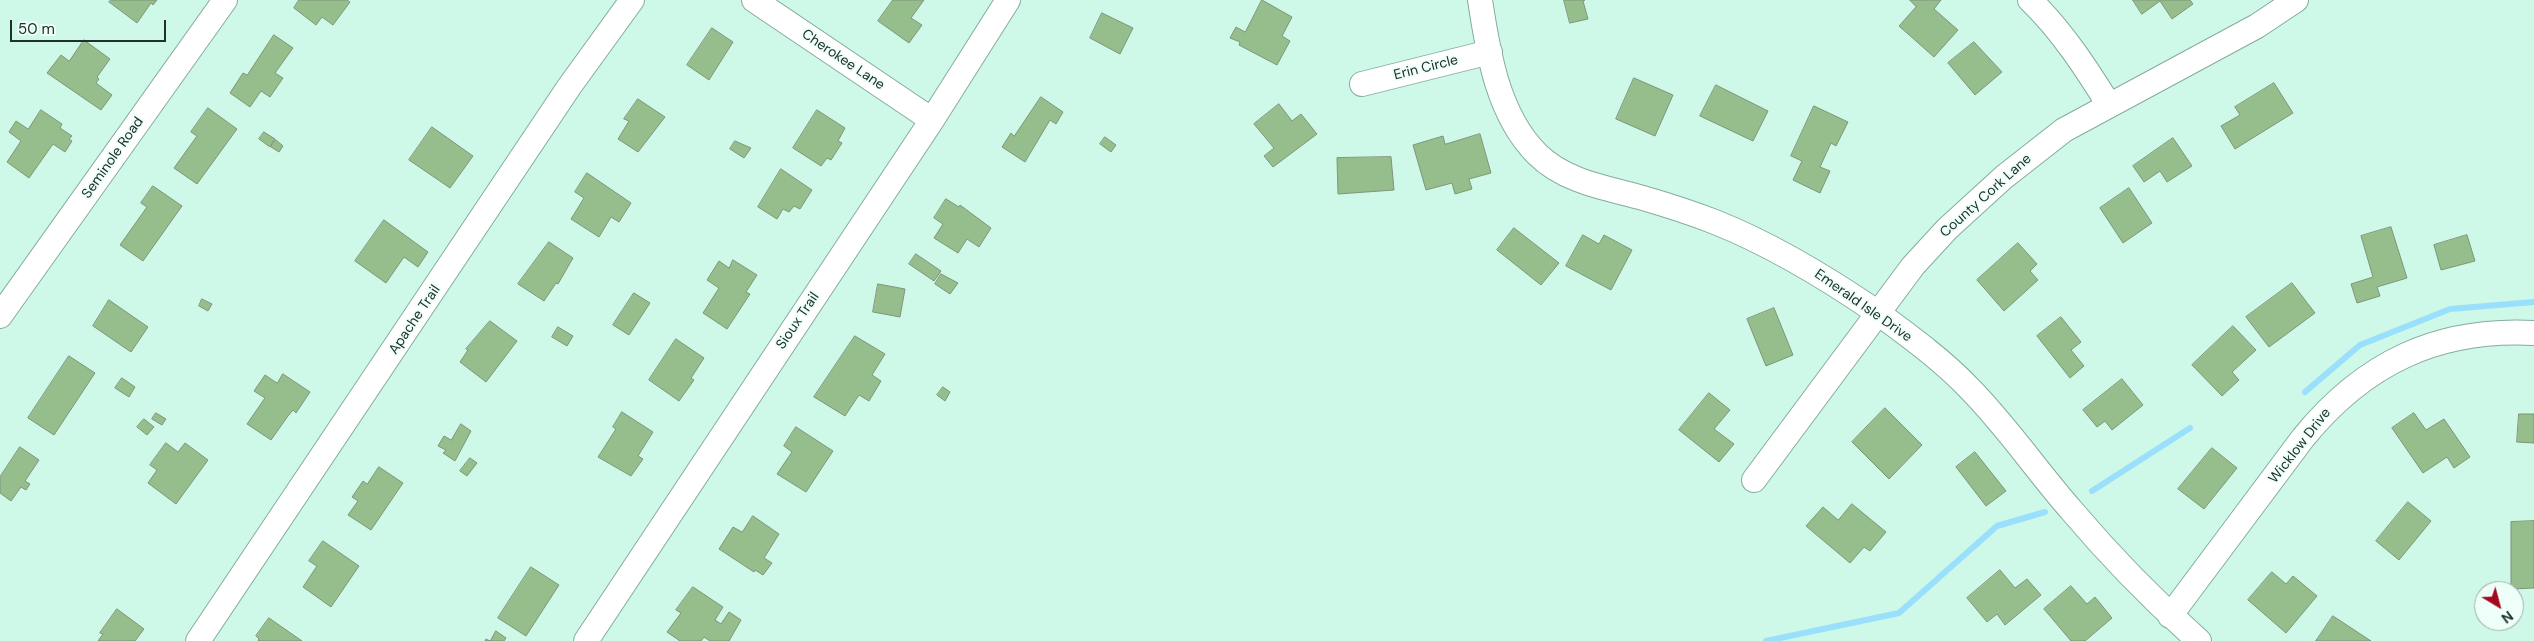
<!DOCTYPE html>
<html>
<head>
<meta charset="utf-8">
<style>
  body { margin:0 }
  #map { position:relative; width:2534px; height:641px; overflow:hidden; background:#cef8e7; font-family:"DM Sans",sans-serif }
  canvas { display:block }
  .north { position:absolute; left:2474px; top:581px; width:50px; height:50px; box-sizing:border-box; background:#eefef8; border:1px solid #9caca6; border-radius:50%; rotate:143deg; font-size:14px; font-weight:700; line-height:20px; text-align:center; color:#20302a }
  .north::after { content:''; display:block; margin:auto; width:18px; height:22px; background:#a40920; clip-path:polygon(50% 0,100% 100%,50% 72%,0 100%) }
  .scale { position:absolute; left:10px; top:20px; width:156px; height:22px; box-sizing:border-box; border:2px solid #20302a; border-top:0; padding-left:6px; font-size:15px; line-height:18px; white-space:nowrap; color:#20302a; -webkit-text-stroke:4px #eefef8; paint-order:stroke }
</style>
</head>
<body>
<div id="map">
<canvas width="2534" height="641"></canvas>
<div class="north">N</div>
<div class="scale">50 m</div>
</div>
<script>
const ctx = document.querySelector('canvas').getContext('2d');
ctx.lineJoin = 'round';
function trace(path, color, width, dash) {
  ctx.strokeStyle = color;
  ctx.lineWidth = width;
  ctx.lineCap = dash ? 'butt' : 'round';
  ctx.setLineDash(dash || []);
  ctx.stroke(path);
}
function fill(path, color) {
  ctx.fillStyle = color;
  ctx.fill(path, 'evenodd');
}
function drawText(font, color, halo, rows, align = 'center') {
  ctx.font = font + ' "DM Sans",sans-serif';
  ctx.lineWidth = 4;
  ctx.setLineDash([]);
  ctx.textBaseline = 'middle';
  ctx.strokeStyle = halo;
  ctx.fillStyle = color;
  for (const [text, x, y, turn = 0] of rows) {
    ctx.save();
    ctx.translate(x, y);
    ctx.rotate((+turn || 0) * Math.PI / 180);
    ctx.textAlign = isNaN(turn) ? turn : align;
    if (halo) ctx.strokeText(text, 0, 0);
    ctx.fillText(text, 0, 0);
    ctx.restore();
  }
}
const stream = new Path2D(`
  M2305 392 2360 345 2450 309 2534 302
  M2092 491 2190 428
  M1766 641 1899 613 1997 526 2045 512`);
const building = new Path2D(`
  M111 0H157L153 5 151 3 137 23 109 2Z
  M299 0H347L350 2 333 25 322 17 316 25 294 8Z
  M893 0H924L911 18 922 25 909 43 878 21Z
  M1262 0 1292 17 1282 36 1290 41 1277 65 1239 45 1240 42 1230 38 1236 27 1245 32Z
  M1564 0H1585L1583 1 1588 19 1570 23Z
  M1910 0H1941L1934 9 1958 30 1934 57 1899 26 1916 7Z
  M2133 0H2190L2193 4 2172 19 2160 1 2142 14Z
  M1102 13 1133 28 1120 54 1090 38Z
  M712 28 733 42 709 80 687 65Z
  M274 35 293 48 275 73 283 78 270 97 261 91 250 107 230 93 243 73 247 75Z
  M84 40 110 59 97 77 99 79 96 83 112 95 101 110 47 73 61 55 69 61Z
  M1974 42 2002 72 1975 95 1948 63Z
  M1634 78 1673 95 1655 136 1616 119Z
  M2274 83 2293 113 2235 149 2221 126 2240 115 2235 107Z
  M1716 85 1768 111 1753 141 1700 116Z
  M1041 97 1063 112 1056 124 1050 120 1025 162 1002 147 1011 133 1014 136Z
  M638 99 665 117 638 152 618 139 629 121 624 119Z
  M1279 104 1292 121 1301 114 1317 134 1273 167 1264 156 1274 148 1254 124Z
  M1814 106 1848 122 1836 146 1831 143 1820 167 1830 171 1820 193 1793 180 1802 161 1791 156Z
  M208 108 237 129 197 184 174 168 197 136 191 132Z
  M41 110 62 124 60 128 72 136 69 139 72 141 65 152 53 144 29 178 7 162 21 141 9 132 16 121 28 129Z
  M817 110 845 128 838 141 842 143 831 160 827 158 821 166 793 148Z
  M432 127 473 156 450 188 409 160Z
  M264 132 275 139 270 147 259 139Z
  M1480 134 1491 173 1469 179 1472 189 1455 194 1452 183 1426 190 1413 145 1443 136 1445 144Z
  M1105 137 1116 145 1111 152 1100 144Z
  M2173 138 2192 166 2167 182 2160 171 2144 182 2133 166Z
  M276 140 283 146 279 152 271 147Z
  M735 141 751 148 744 158 730 149Z
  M1391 157 1394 190 1338 194 1337 158Z
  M781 169 812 190 800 209 794 206 789 212 783 209 777 219 758 207Z
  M587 173 631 203 619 222 611 217 599 237 571 219 584 198 575 192Z
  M153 186 182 206 143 261 120 245 147 207 141 203Z
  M2129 188 2152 223 2123 243 2100 208Z
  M946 199 959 207 960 205 991 228 979 247 967 239 958 253 934 238 943 224 934 218Z
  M384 220 428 252 418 267 404 257 386 283 355 261Z
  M2391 227 2407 278 2377 287 2380 296 2357 303 2351 284 2373 277 2361 236Z
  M1514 228 1559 263 1541 285 1497 250Z
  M1583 235 1599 244 1604 235 1632 250 1611 290 1566 266Z
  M2467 235 2475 261 2441 270 2434 245Z
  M549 242 573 258 558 284 556 283 544 301 518 284Z
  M2018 243 2037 264 2030 271 2038 280 2004 311 1977 280Z
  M916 254 941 271 934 281 909 264Z
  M733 260 757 275 746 292 750 294 727 329 703 313 719 288 707 280 719 261 729 268Z
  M941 274 958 283 950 294 935 284Z
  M2292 283 2315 313 2269 347 2246 317Z
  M878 284 905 289 900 317 873 312Z
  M634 293 650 303 629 335 613 325Z
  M202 299 212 304 208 311 199 306Z
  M109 300 148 327 131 352 93 326Z
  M1774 308 1793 355 1766 366 1747 319Z
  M2061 317 2081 342 2071 350 2084 366 2070 378 2037 336Z
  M490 321 517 341 486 382 460 362 468 350 466 349Z
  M2233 326 2256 350 2232 372 2239 380 2222 396 2192 365Z
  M558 327 573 336 567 346 552 337Z
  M855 336 885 354 872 375 881 381 869 401 859 395 845 416 814 397Z
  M676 339 704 358 691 378 694 380 679 401 649 380Z
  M69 356 95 373 54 435 28 418Z
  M283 374 310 392 296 413 293 410 288 416 271 440 247 424 265 398 254 391 265 375 277 383Z
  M122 378 135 387 129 397 115 388Z
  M2122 379 2143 405 2112 430 2105 421 2097 427 2083 410Z
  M943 387 950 392 945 401 937 395Z
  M1709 393 1730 410 1714 429 1734 444 1719 462 1679 430Z
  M1885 408 1922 445 1889 479 1852 442Z
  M622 412 653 432 638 456 643 459 631 476 598 457 616 429 613 427Z
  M156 413 166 419 162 425 152 419Z
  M2414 413 2426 430 2444 419 2470 457 2454 468 2447 457 2423 473 2392 428Z
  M2519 414H2534V443L2517 442Z
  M144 419 154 427 147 435 137 427Z
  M461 424 471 431 455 461 443 453 446 450 438 446 444 436 451 440Z
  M796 427 833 451 806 492 777 474 792 452 784 446Z
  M166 443 178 452 185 443 208 460 176 504 148 483 157 470 150 465Z
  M20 447 39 460 25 481 30 484 26 490 21 487 11 501 0 493V477Z
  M2212 448 2237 468 2204 509 2178 489Z
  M1975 452 2006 491 1986 506 1956 467Z
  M470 458 477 463 467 476 460 471Z
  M379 467 403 483 371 530 348 515 358 501 352 497 363 481 367 484Z
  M2408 502 2431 521 2399 560 2376 541Z
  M1852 504 1886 532 1870 551 1864 547 1850 563 1806 526 1823 507 1838 520Z
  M753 516 779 534 764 558 772 563 763 575 755 570 754 572 719 549 733 527 742 532Z
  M2534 521V588L2511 589V522Z
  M323 541 359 566 331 607 303 587 317 566 309 561Z
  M531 567 559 585 526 636 498 618Z
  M2000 570 2015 588 2027 579 2041 595 2005 625 1997 614 1987 622 1967 598Z
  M2272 572 2286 584 2293 576 2317 596 2286 633 2248 600Z
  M2071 586 2087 604 2095 597 2112 618 2085 641H2071L2044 609Z
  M693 587 723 607 715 620 721 624 729 612 741 620 729 641H710L704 637 701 641H680L667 632 681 613 676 610Z
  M117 609 144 629 135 641H98L103 634 100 633Z
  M2333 616 2371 641H2316Z
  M269 618 302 641H258L259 639 256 636Z
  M496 631 506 638 504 641H485L486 639 490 641Z`);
const minor = new Path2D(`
  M754 0 932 120
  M1480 0C1488 53 1498 115 1537 154 1565 182 1607 188 1643 198 1667 205 1692 213 1715 222 1773 245 1827 278 1878 313 1909 336 1941 359 1968 387 2006 425 2036 470 2072 511 2111 557 2154 601 2199 641
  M2030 0C2062 31 2086 68 2109 105
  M1362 84 1490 52
  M0 316 225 0
  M1754 480 1913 266 1947 229 2004 177 2064 130 2257 26 2296 0
  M2170 616 2303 438C2364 363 2437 328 2534 333
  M198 641 569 87 632 0
  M586 641 932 120 1008 0`);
const streetNames = [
  ["Cherokee Lane",843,60,34],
  ["Erin Circle",1426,68,-14],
  ["Seminole Road",113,158,-55],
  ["County Cork Lane",1986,196,-42],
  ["Emerald Isle Drive",1863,306,35],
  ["Apache Trail",415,320,-56],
  ["Sioux Trail",798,321,-56],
  ["Wicklow Drive",2300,446,-52]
];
trace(stream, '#9adffc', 6);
fill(building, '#96bd8c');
trace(building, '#7f957a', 1);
trace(minor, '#85ac9d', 26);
trace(minor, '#fff', 24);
drawText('14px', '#20302a', '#eefef8', streetNames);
</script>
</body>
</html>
